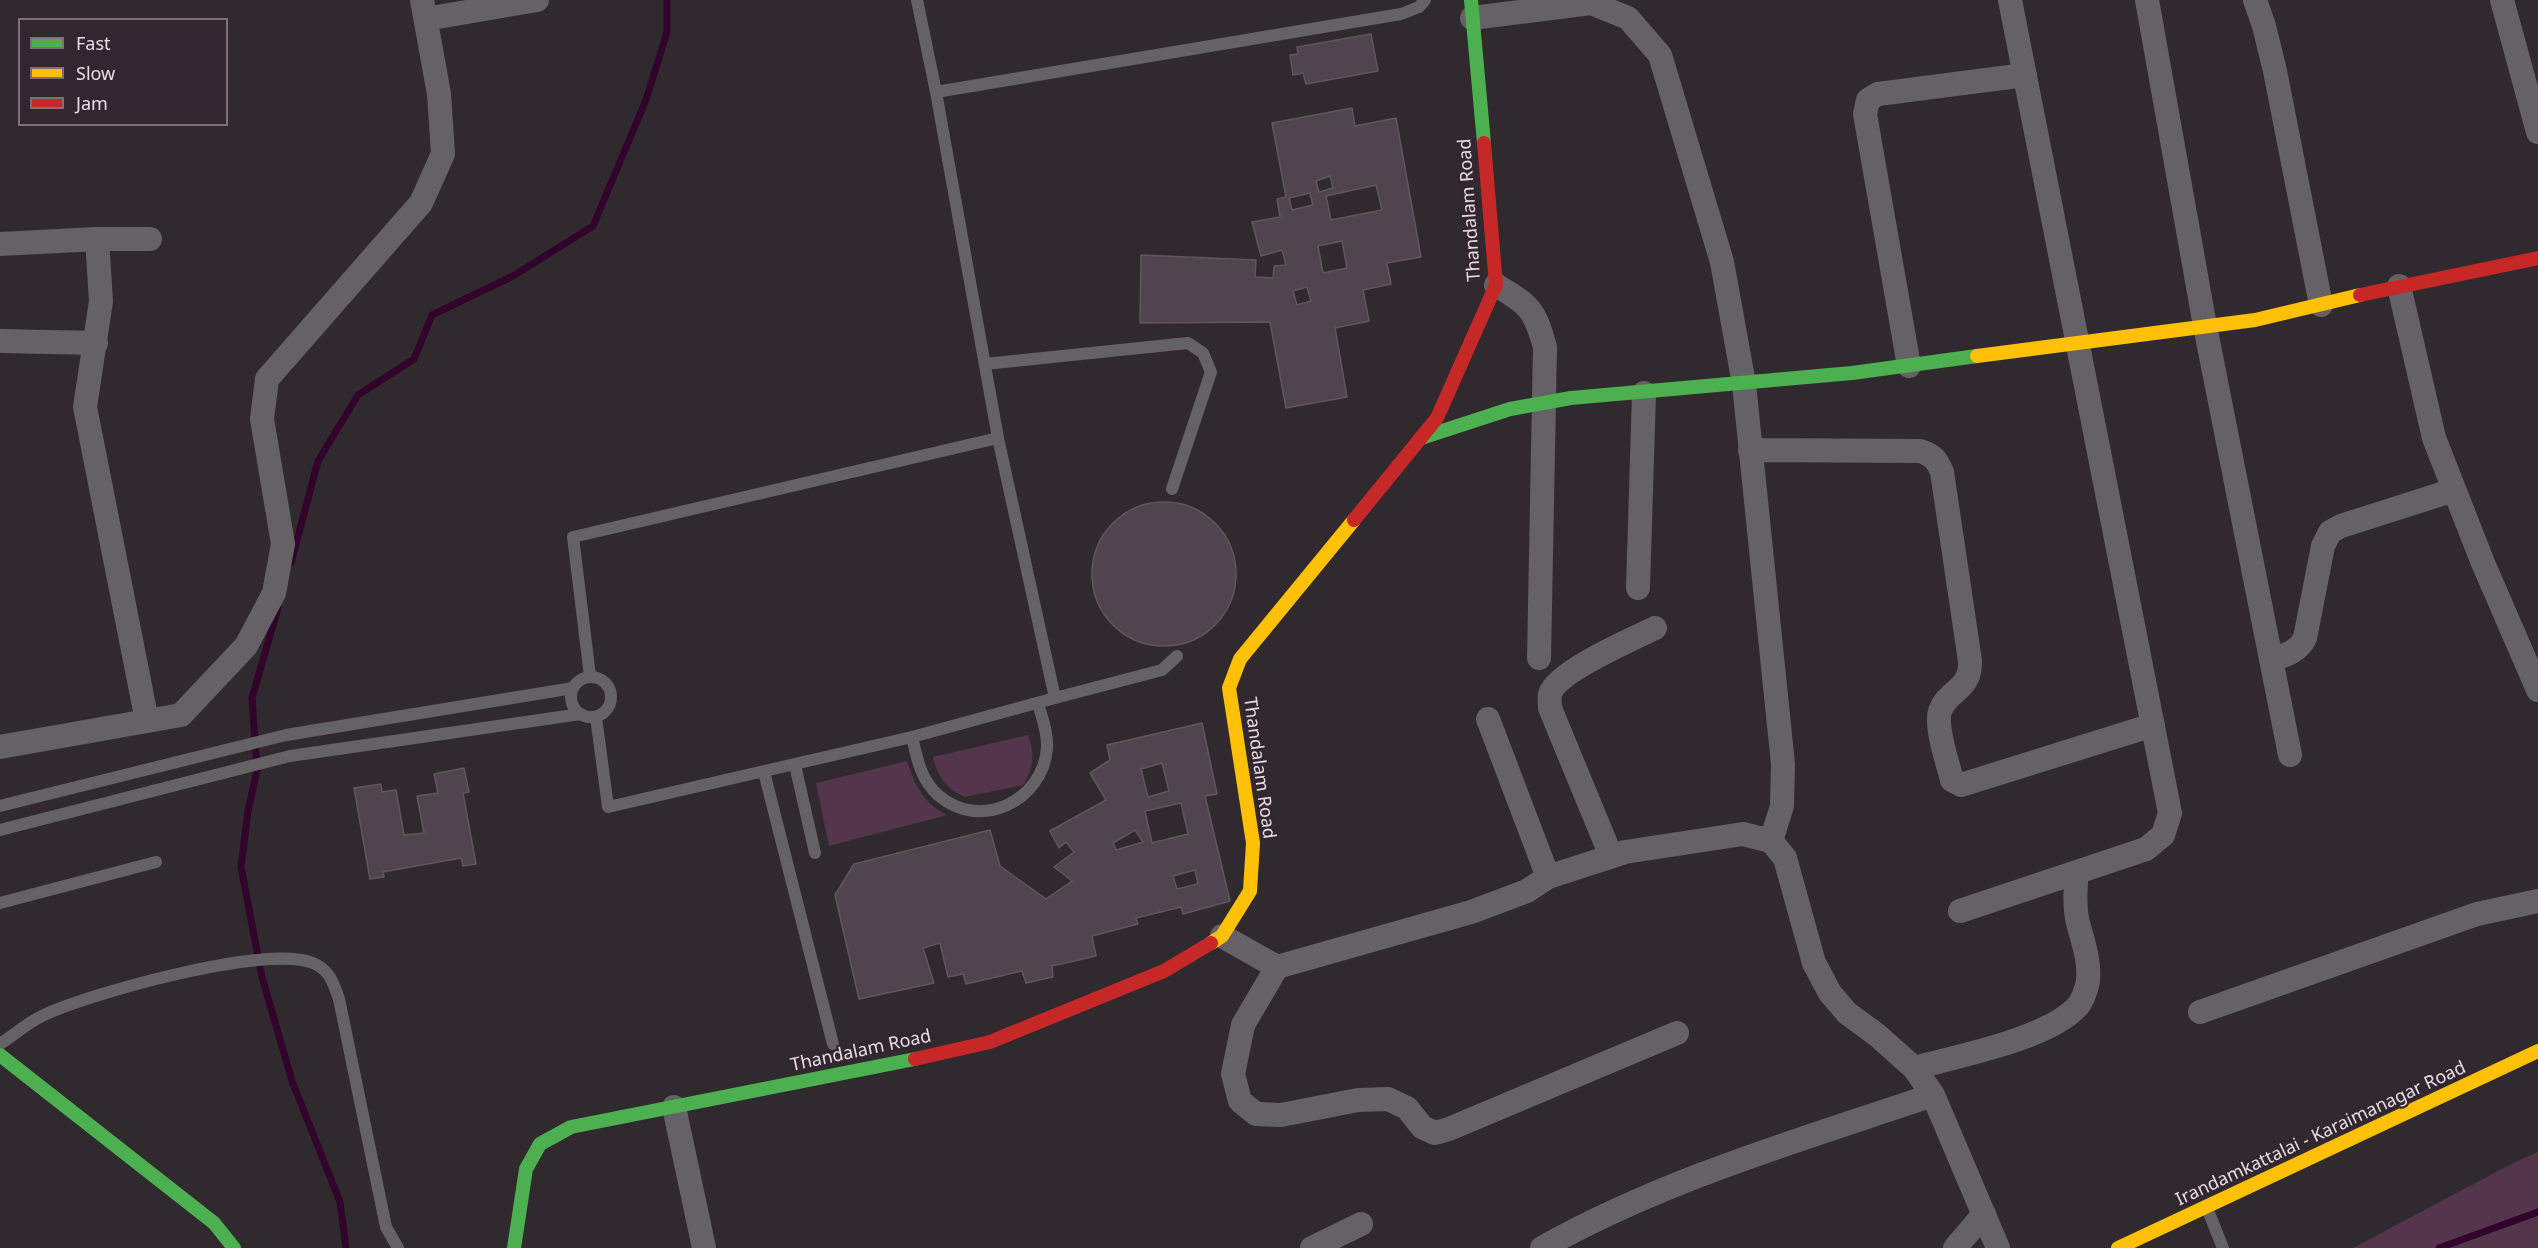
<!DOCTYPE html>
<html>
<head>
<meta charset="utf-8">
<style>
  body { margin:0 }
  #map { position:relative; width:2538px; height:1248px; overflow:hidden; background:#302a2f; font-family:"Noto Sans",sans-serif }
  canvas { display:block }
  .legend { position:absolute; left:18px; top:18px; width:210px; height:108px; box-sizing:border-box; background:#342630; border:2px solid #7c7078; margin:0; padding:8px 10px; list-style:none; font-size:18px; color:#e7dee5 }
  .legend li { display:flex; align-items:center; gap:12px; height:30px }
  .legend b { width:30px; border:2px solid #7c7078 }
</style>
</head>
<body>
<div id="map">
<canvas width="2538" height="1248"></canvas>
<ul class="legend">
<li><b style="height:8px;background:#4caf50"></b>Fast</li>
<li><b style="height:8px;background:#ffc107"></b>Slow</li>
<li><b style="height:8px;background:#c62828"></b>Jam</li>
</ul>
</div>
<script>
const ctx = document.querySelector('canvas').getContext('2d');
ctx.lineJoin = 'round';
function fill(path, color) {
  ctx.fillStyle = color;
  ctx.fill(path, 'evenodd');
}
function trace(path, color, width, dash) {
  ctx.strokeStyle = color;
  ctx.lineWidth = width;
  ctx.lineCap = dash ? 'butt' : 'round';
  ctx.setLineDash(dash || []);
  ctx.stroke(path);
}
function drawText(font, color, halo, rows, align = 'center') {
  ctx.font = font + ' "Noto Sans",sans-serif';
  ctx.lineWidth = 4.5;
  ctx.setLineDash([]);
  ctx.textBaseline = 'middle';
  ctx.strokeStyle = halo;
  ctx.fillStyle = color;
  for (const [text, x, y, turn = 0] of rows) {
    ctx.save();
    ctx.translate(x, y);
    ctx.rotate((+turn || 0) * Math.PI / 180);
    ctx.textAlign = isNaN(turn) ? turn : align;
    if (halo) ctx.strokeText(text, 0, 0);
    ctx.fillText(text, 0, 0);
    ctx.restore();
  }
}
const green = new Path2D(`
  M1028 735C1035 754 1034 768 1023 785L965 797C947 789 937 777 933 757Z
  M907 761C915 785 923 803 947 815L829 846 816 783Z
  M2538 1152V1248H2353L2513 1163Z`);
const stream = new Path2D(`
  M291 563 318 461 358 395 414 359 432 315 513 276 593 226 646 100 667 32V0
  M278 608 252 698 257 771 248 811 241 867 262 977 292 1081 340 1202 346 1248
  M2439 1248 2538 1212`);
const building = new Path2D(`
  M1371 34 1378 71 1306 84 1303 73 1293 75 1290 55 1298 54 1297 47Z
  M1352 108 1355 126 1396 118 1421 257 1387 263 1391 284 1363 290 1369 321 1335 328 1347 397 1286 408 1270 322 1140 323 1141 255 1256 260 1255 277 1273 278 1274 266 1286 265 1282 250 1261 256 1252 222 1280 217 1277 199 1286 197 1272 123ZM1330 176 1333 188 1319 192 1316 181ZM1376 185 1382 210 1331 220 1326 196ZM1310 193 1313 205 1292 210 1289 198ZM1342 241 1347 268 1323 273 1318 246ZM1307 287 1311 301 1297 305 1293 291Z
  M1092 574a72 72 0 1 1 144 0a72 72 0 1 1-144 0Z
  M1202 723 1217 794 1205 796 1230 901 1183 914 1181 907 1136 918 1138 924 1092 936 1096 956 1052 966 1053 977 1026 983 1022 971 966 984 963 974 948 977 940 943 923 948 934 983 859 999 835 895 854 864 990 830 1000 866 1046 899 1072 881 1054 867 1074 852 1066 842 1059 848 1050 831 1106 800 1090 773 1110 760 1107 745ZM1162 763 1169 791 1148 797 1141 769ZM1181 803 1188 834 1152 843 1145 811ZM1135 830 1143 842 1116 850 1113 843ZM1195 870 1198 884 1177 889 1173 876Z
  M464 768 469 792 463 793 476 864 463 866 461 858 383 872 384 877 370 879 354 788 381 784 382 792 396 790 404 835 424 833 417 796 438 793 434 774Z`);
const lane = new Path2D(`
  M917 0 936 92
  M985 364 1188 343 1203 353 1211 372 1172 489
  M998 438 936 92 1401 14 1419 7 1425 0
  M590 676 573 537 998 438 1055 698 912 737 608 807 596 717
  M571 697a20 20 0 1 1 40 0a20 20 0 1 1-40 0Z
  M1055 698 1162 670 1177 656
  M912 737C917 759 921 780 938 795 980 832 1043 801 1047 748 1048 733 1042 718 1038 703
  M795 765 815 853
  M764 772 833 1044
  M0 806 286 735 573 688
  M0 830 290 756 581 714
  M0 903 156 862
  M0 1044C14 1035 27 1023 42 1016 90 993 267 944 313 963 329 969 334 984 339 999L386 1227 398 1248
  M2207 1208 2223 1248`);
const street = new Path2D(`
  M2147 0 2205 326 2290 755
  M2255 0 2264 26 2275 71 2321 305
  M2502 0 2538 132
  M1472 18 1591 3 1628 18 1660 55 1722 262 1744 384 1783 764 1782 806 1771 841
  M426 19 537 0
  M97 239H150
  M0 244 97 239 101 301 85 407 147 721
  M1496 285C1530 306 1534 308 1545 347L1539 658
  M2399 286 2434 438 2483 563 2538 690
  M0 341 96 343
  M1909 366 1865 114 1868 100 1878 94 2025 75
  M1750 450 1920 451C1933 455 1937 460 1942 472L1970 661C1971 691 1948 689 1940 711 1935 726 1948 764 1952 780L1961 785 2153 725
  M1638 588 1644 393
  M2271 660C2286 655 2298 652 2305 638L2323 546 2330 532 2341 526 2454 490
  M1488 719 1548 877 1527 891 1471 912 1277 967 1243 1025 1233 1074 1240 1101 1256 1114 1281 1115 1358 1100 1388 1099 1407 1108 1422 1127 1435 1133 1449 1129 1677 1033
  M0 747 181 715 246 646 274 593 283 544 262 419 267 379 421 203 443 154 439 94 422 0
  M1611 856 1550 708C1550 704 1549 698 1550 694 1557 671 1633 639 1655 628
  M1548 877 1625 852 1743 834 1771 841 1785 858 1814 963 1830 993 1847 1013 1877 1035 1914 1068 1933 1095 1998 1248
  M1960 911 2146 849 2163 835 2170 813 2010 0
  M1222 936 1277 967
  M2200 1012 2477 914 2538 901
  M1914 1068C1958 1056 2047 1039 2077 1007 2082 1002 2087 988 2088 981 2090 961 2083 942 2078 923 2074 906 2075 889 2077 872
  M674 1107 704 1248
  M1312 1248 1361 1224
  M1542 1248C1665 1179 1800 1140 1933 1095
  M1955 1248 1984 1214`);
const fast = new Path2D(`
  M1471 0 1484 143
  M1421 438 1510 409 1571 398 1852 373 1977 356
  M0 1055 214 1223 234 1248
  M514 1248 526 1169 540 1144 571 1127 915 1059`);
const slow = new Path2D(`
  M1977 356 2255 320 2360 295
  M1211 943 1222 936 1250 891 1253 843 1229 688 1240 659 1354 520
  M2118 1248 2538 1051`);
const jam = new Path2D(`
  M2360 295 2538 258
  M1354 520 1437 418 1496 285 1484 143
  M915 1059 990 1042 1164 971 1211 943`);
const streetNames = [
  ["Thandalam Road",1470,210,-94],
  ["Thandalam Road",1259,768,82],
  ["Thandalam Road",861,1051,-12],
  ["Irandamkattalai - Karaimanagar Road",2321,1134,-25]
];
fill(green, '#53354c');
trace(stream, '#33042b', 7);
fill(building, '#50444e');
trace(building, '#5e585d', 1.5);
trace(lane, '#656265', 12);
trace(street, '#656265', 24);
trace(fast, '#4caf50', 14);
trace(slow, '#ffc107', 14);
trace(jam, '#c62828', 14);
drawText('18px', '#e7dee5', '#342630', streetNames);
</script>
</body>
</html>
